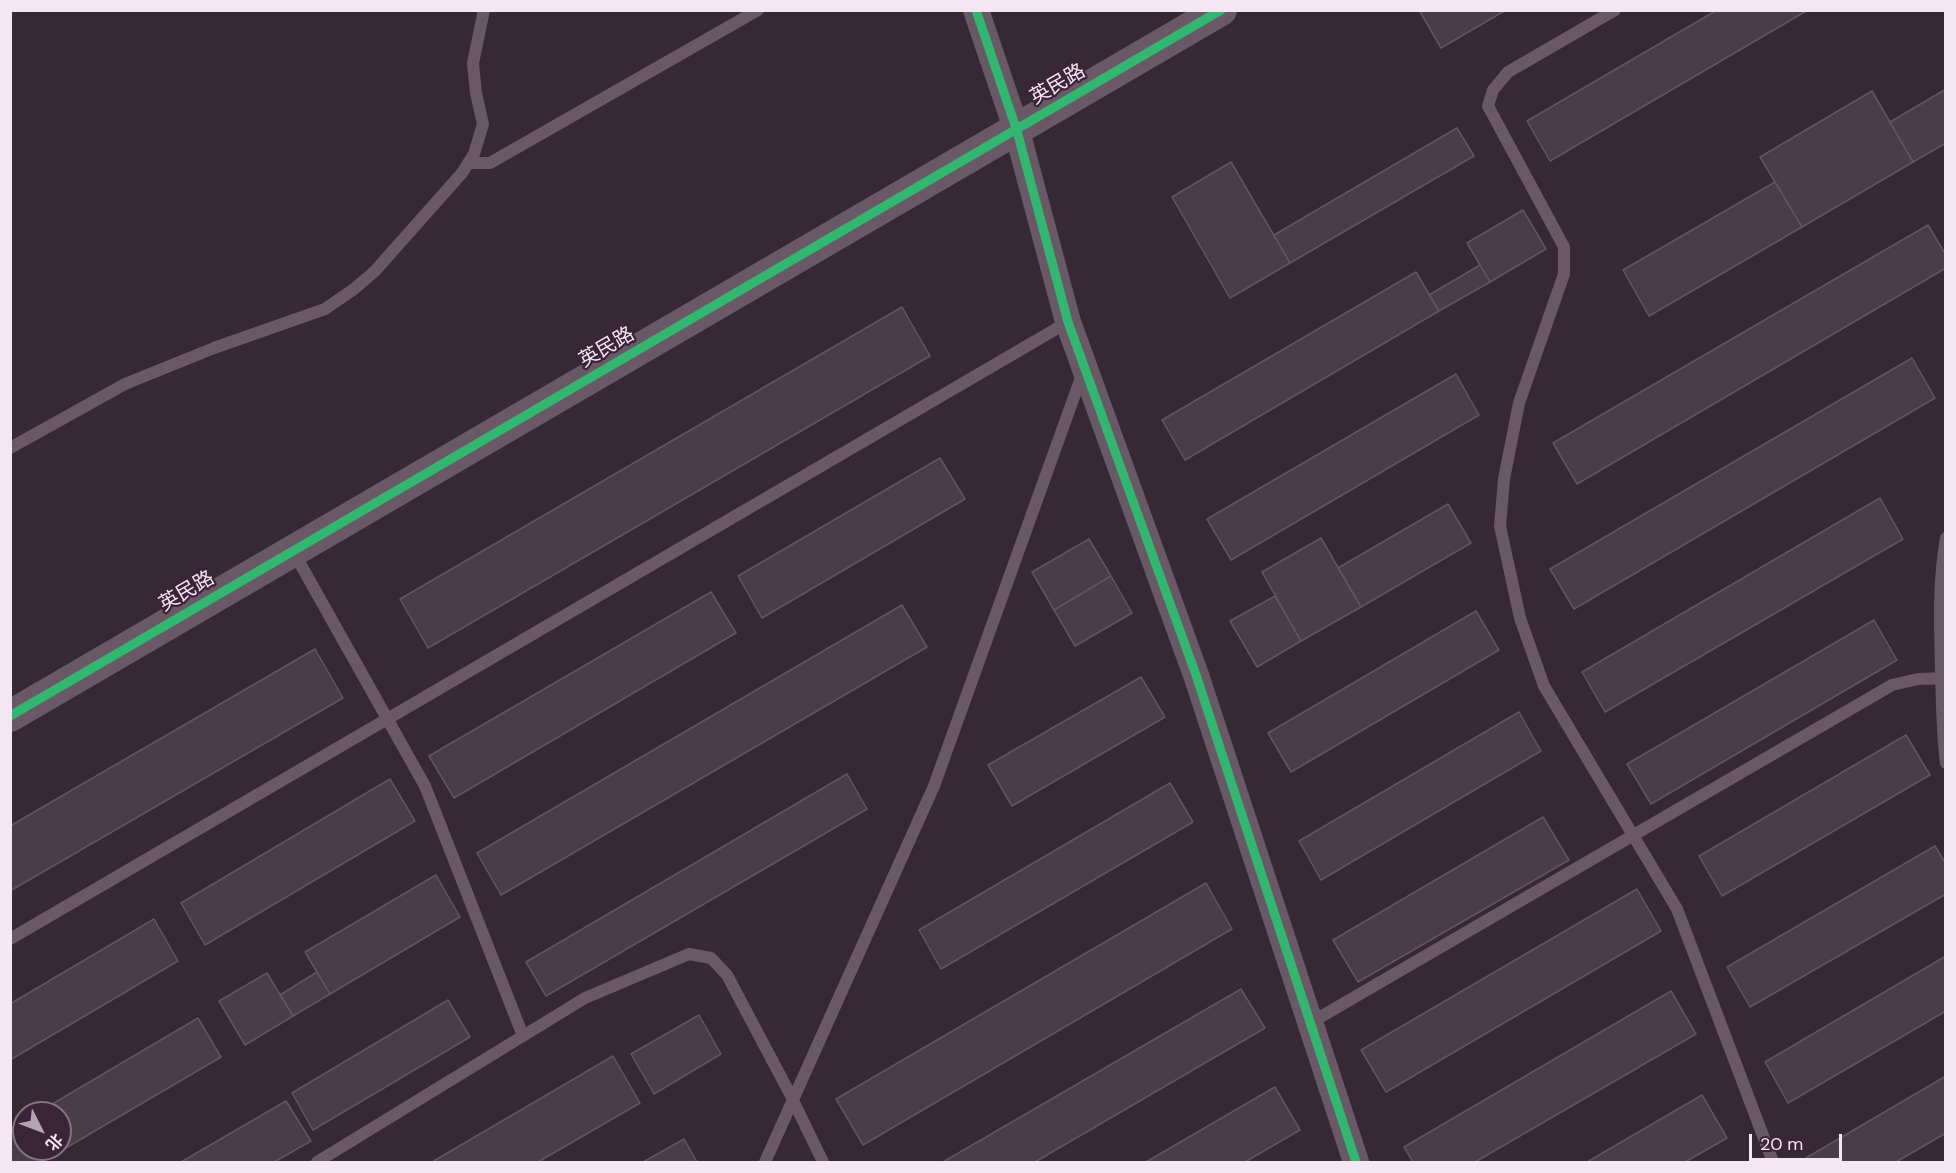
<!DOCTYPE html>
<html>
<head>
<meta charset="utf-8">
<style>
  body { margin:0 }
  #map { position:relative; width:1956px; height:1173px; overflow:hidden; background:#362934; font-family:"DM Sans","Noto Sans SC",sans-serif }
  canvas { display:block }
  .frame { position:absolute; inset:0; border:12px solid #f5e6f3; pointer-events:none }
  .north { position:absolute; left:12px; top:1101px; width:60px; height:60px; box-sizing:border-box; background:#3b2438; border:2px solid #857283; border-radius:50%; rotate:132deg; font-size:16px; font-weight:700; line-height:24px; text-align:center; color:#f5e6f3 }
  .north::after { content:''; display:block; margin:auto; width:21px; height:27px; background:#b2a4b0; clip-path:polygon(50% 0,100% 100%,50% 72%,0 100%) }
  .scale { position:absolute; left:1749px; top:1134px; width:93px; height:27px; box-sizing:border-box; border:3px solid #f5e6f3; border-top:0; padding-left:8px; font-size:18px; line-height:21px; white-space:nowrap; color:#f5e6f3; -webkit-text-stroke:4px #3b2438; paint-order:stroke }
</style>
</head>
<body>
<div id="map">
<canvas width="1956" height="1173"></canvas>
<div class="frame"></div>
<div class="north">北</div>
<div class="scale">20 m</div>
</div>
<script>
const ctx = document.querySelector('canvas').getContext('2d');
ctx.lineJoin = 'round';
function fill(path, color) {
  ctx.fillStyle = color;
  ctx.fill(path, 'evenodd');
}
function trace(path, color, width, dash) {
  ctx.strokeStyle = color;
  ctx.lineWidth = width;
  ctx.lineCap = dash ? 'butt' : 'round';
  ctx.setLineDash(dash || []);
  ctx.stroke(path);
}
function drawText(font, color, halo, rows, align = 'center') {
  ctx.font = font + ' "DM Sans","Noto Sans SC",sans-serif';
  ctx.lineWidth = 4.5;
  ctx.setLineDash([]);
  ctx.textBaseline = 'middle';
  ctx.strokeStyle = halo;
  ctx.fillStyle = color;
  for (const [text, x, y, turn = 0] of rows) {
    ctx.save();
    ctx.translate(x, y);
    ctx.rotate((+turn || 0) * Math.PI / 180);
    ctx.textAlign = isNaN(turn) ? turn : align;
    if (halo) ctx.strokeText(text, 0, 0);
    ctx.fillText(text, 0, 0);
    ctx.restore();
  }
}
const building = new Path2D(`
  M1419 10H1506L1441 48Z
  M1717 10H1808L1550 161 1527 121Z
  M1946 89V143L1913 162 1890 122Z
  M1872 91 1913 162 1802 227 1760 157Z
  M1457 128 1474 156 1290 263 1274 235Z
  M1231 162 1290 263 1230 298 1172 197Z
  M1775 182 1802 227 1649 316 1623 270Z
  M1523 210 1546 249 1490 282 1467 243Z
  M1928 225 1946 255V268L1577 484 1553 443Z
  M1480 265 1490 282 1439 311 1429 295Z
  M1416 272 1439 311 1185 460 1162 420Z
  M902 307 930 356 428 648 400 599Z
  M1912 358 1935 398 1574 609 1550 569Z
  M1456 374 1479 415 1231 560 1207 519Z
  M940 458 965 499 762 618 738 576Z
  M1880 498 1903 539 1605 712 1582 672Z
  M1448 504 1471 543 1361 607 1338 568Z
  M1321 538 1361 607 1301 641 1262 572Z
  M1089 539 1111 576 1054 610 1032 572Z
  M1111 576 1132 613 1075 646 1054 610Z
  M711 592 736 633 454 798 429 756Z
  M1275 596 1301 641 1257 667 1230 621Z
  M902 605 927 647 501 895 477 853Z
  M1476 611 1499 650 1291 772 1268 733Z
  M1874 620 1897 660 1651 804 1627 764Z
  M315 649 343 698 10 891V826Z
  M1141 677 1165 717 1012 806 988 765Z
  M1519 712 1541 751 1321 880 1299 841Z
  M1906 735 1930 775 1722 896 1699 856Z
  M847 774 867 809 546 996 526 962Z
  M390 779 415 821 205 945 181 903Z
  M1170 783 1193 822 941 969 919 930Z
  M1543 817 1569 860 1358 982 1333 940Z
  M1935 846 1946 864V894L1750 1007 1727 967Z
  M436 875 460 917 330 994 305 952Z
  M1206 883 1232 929 863 1145 836 1099Z
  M1637 889 1661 931 1386 1092 1361 1050Z
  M154 919 178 961 10 1060V1004Z
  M1946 956V1011L1788 1103 1765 1062Z
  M317 972 330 994 293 1016 280 995Z
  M267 973 293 1016 245 1045 219 1001Z
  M1241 989 1265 1028 1035 1162H943Z
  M1671 991 1696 1034 1475 1162H1413L1404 1147Z
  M448 1000 470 1037 313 1130 292 1093Z
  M699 1015 721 1054 654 1094 631 1054Z
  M198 1018 221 1057 42 1162H10V1129L24 1121V1149H60V1113H37Z
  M613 1056 640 1103 538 1162H432Z
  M1946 1076V1133L1896 1162H1808L1806 1158Z
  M1275 1087 1300 1130 1245 1162H1146Z
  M1702 1095 1727 1138 1685 1162H1587Z
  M286 1101 311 1141 274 1162H181Z
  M684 1139 697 1162H643Z`);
const service = new Path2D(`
  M1615 10 1508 72 1493 90 1488 106 1564 247V274L1519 403 1504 479 1500 526 1520 618 1544 686 1677 909 1773 1162
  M468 163H490L758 10
  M10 448 125 384 214 348 325 309 354 289 375 271 462 173 474 154 483 124 476 93 473 63 484 10
  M1946 538C1938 582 1940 627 1941 671 1942 702 1942 733 1946 763
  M293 551 425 786 523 1036
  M10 939 1068 322
  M1310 1023 1892 685 1918 679 1946 678
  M317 1162 585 998 689 954 711 958 727 975 789 1092 823 1162
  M765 1162 934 786 1083 372`);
const minor = new Path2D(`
  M976 10 1017 131 1068 322 1196 675 1356 1162`);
const tertiary = new Path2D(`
  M10 716 1221 10`);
const cycleway = new Path2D(`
  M976 10 1017 131 1068 322 1196 675 1356 1162
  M10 716 1221 10`);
const streetNames = [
  ["英民路",1058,85,-30],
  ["英民路",607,348,-30],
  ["英民路",187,592,-30]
];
fill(building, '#493e48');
trace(building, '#61565f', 1.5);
trace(service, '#695967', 12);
trace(minor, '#695967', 26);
trace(tertiary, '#695967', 32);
trace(cycleway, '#33b770', 9);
drawText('20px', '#f5e6f3', '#3b2438', streetNames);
</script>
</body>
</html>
